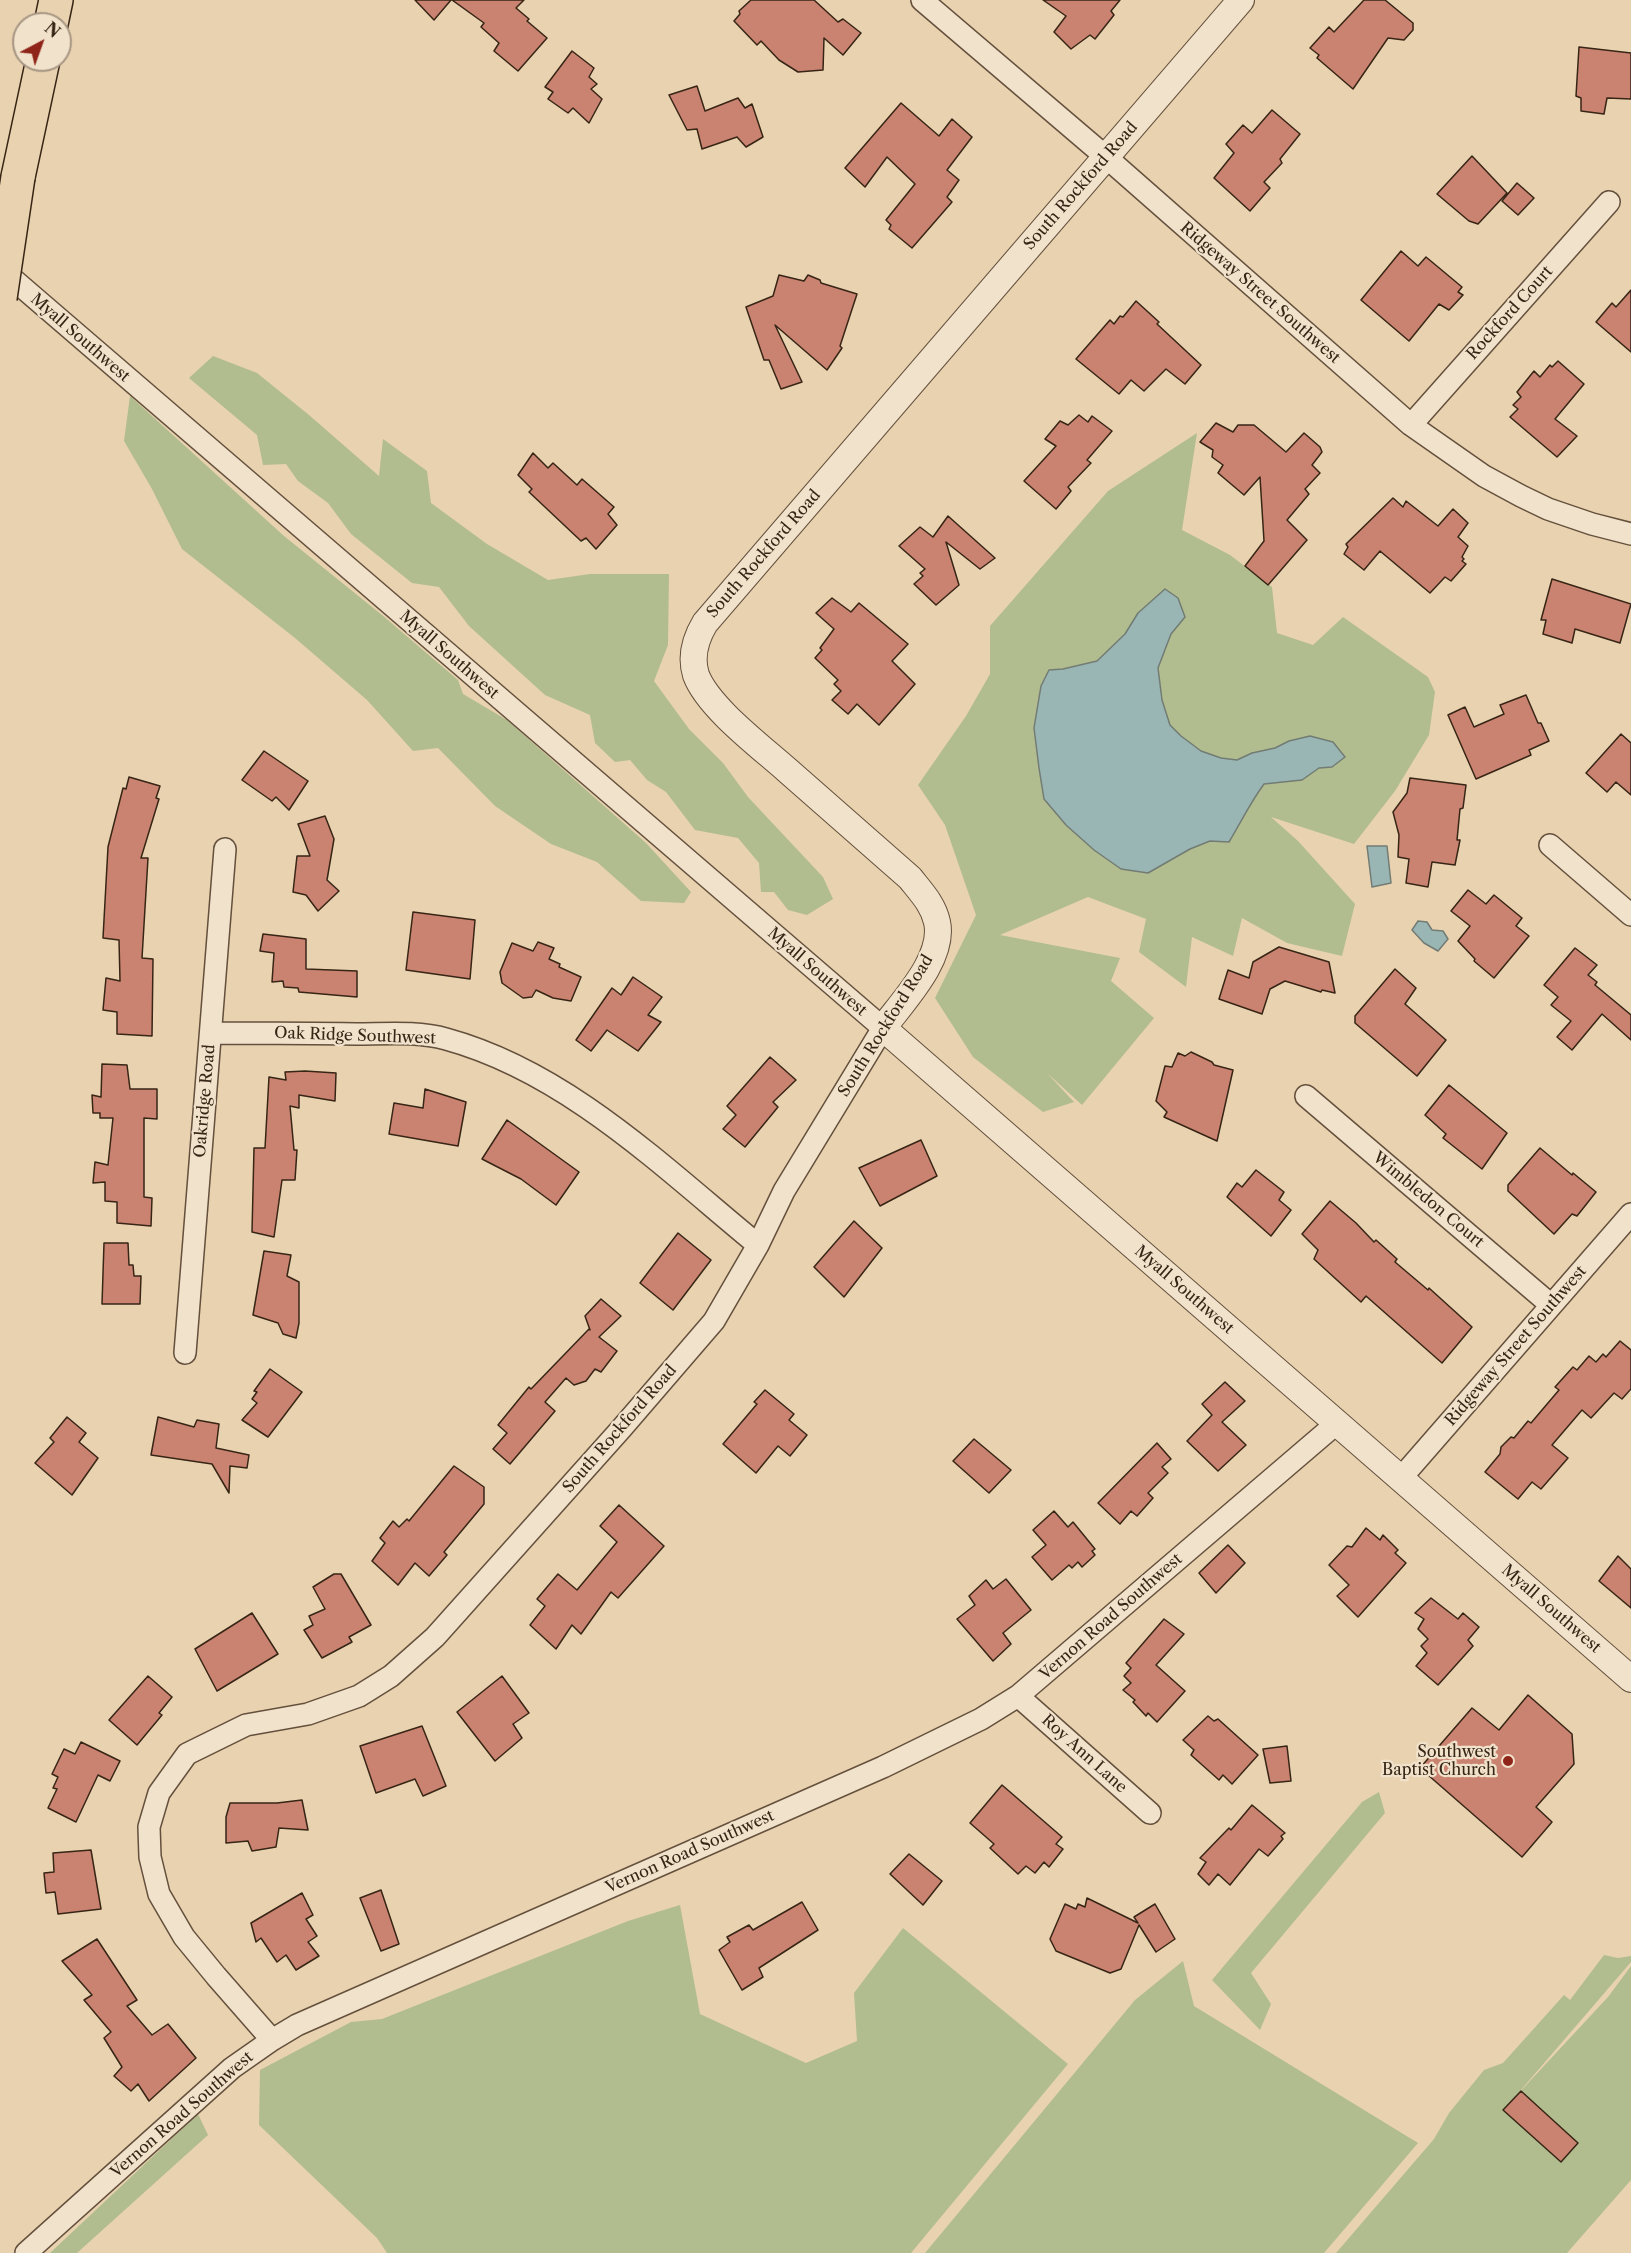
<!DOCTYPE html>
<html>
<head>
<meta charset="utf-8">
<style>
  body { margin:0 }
  #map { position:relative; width:1631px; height:2253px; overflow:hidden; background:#e9d2b0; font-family:"Libre Caslon Text",serif }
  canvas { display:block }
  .north { position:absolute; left:12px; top:12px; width:60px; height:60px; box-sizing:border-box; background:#f1e2cc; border:2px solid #a79683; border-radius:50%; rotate:41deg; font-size:16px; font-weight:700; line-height:24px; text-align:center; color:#372515 }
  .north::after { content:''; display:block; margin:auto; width:21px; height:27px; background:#8f2418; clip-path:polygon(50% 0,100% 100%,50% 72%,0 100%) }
</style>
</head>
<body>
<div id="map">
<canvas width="1631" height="2253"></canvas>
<div class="north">N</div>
</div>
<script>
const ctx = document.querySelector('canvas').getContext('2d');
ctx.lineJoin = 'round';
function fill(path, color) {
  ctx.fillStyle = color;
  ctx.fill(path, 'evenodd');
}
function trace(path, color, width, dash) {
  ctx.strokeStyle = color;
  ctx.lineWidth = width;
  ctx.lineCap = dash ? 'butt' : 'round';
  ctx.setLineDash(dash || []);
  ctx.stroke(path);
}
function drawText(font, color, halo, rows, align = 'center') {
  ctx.font = font + ' "Libre Caslon Text",serif';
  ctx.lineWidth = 4.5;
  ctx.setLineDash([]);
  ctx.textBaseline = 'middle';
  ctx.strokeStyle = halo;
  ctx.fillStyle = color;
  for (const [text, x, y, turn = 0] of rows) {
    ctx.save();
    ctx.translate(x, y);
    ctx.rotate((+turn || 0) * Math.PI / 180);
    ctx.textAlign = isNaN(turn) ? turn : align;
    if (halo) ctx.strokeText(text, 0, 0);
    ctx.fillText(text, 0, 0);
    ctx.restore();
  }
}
const green = new Path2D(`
  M213 356 257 373 309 415 379 476 383 439 427 471 431 503 487 544 548 580 590 574H669L668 645 654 681 689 729 723 763 748 797 823 877 833 899 807 915 788 910 774 892H761L759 863 738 838 695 830 666 792 647 780 630 760 615 762 595 743 590 715 545 695 469 626 439 587 412 583 351 534 328 503 298 481 286 464 263 465 257 435 189 378Z
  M130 396 284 536 382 615 458 680 463 694 507 720 646 843 691 892 684 903 641 901 597 862 551 844 495 806 438 748 413 751 367 700 295 638 182 549 152 489 124 441Z
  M1197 433 1182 530 1230 555 1272 587 1277 633 1313 645 1343 617 1428 677 1435 692 1429 735 1395 791 1354 844 1271 817 1298 841 1355 904 1342 956 1287 943 1242 918 1233 956 1192 937 1186 987 1139 952 1146 919 1088 897 1000 935 1120 958 1111 981 1154 1018 1082 1105 1047 1073 1074 1102 1043 1112 973 1057 935 998 976 915 945 825 918 785 966 716 990 674V626L1108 491Z
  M1379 1792 1385 1813 1251 1973 1271 2004 1260 2030 1212 1980 1362 1802Z
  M680 1905 700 2014 806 2063 857 2041 854 1993 903 1928 1068 2064 911 2253H387L377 2238 259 2125 260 2070 351 2022 382 2019 628 1921Z
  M1604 1955 1618 1958 1631 1956V1962L1515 2097 1608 1997 1631 1966V2180L1567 2253H1336L1434 2139 1449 2113 1484 2070 1503 2063 1564 1995 1570 2000Z
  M1183 1961 1194 2006 1418 2143 1324 2253H925L1135 2000Z
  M198 2114 208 2135 77 2253H50Z`);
const water = new Path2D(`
  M1165 589 1178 598 1185 617 1171 634 1158 668 1162 700 1170 725 1181 736 1201 751 1221 758 1237 760 1252 753 1275 748 1289 741 1310 736 1333 742 1345 757 1332 767 1319 768 1302 780 1264 784C1250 803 1241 822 1229 842L1210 841 1190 849 1148 873 1121 869 1094 850 1066 825 1044 799 1039 768 1034 728 1041 686 1049 670 1063 669 1097 661 1125 634 1138 613Z
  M1367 846H1387L1391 883 1372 887Z
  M1418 921 1427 922 1432 930 1443 931 1448 939 1438 951 1424 943 1412 930Z`);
const building = new Path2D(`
  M415 0H451L434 20Z
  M452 0H524L516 8 529 19 527 21 547 38 518 71 494 51 499 43 481 27 484 23Z
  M751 0H814L838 22 843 19 861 33 843 55 824 38 823 70 798 72 779 60 761 41 757 45 734 21 740 14 739 11Z
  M1043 0H1120L1111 11 1114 15 1095 39 1090 35 1071 49 1054 32 1066 16Z
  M1364 0H1385L1413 23V30L1404 40 1388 38 1353 89 1317 58 1319 55 1310 48 1329 27 1334 32Z
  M1579 47 1631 53V99L1607 98 1604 114 1581 111V98L1576 96Z
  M572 51 594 68 589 77 597 84 591 89 602 99 589 123 573 108 568 113 548 99 553 92 545 87Z
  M697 86 705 111 738 98 745 108 752 104 763 137 746 147 737 137 702 149 697 129 687 130 669 95Z
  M901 103 939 136 952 119 972 137 947 170 959 180 947 197 952 202 912 248 889 229 891 225 886 220 915 184 887 157 865 187 845 168Z
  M1272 110 1300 134 1280 159 1282 163 1264 182 1270 188 1250 211 1214 178 1234 153 1226 144 1243 125 1252 133Z
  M1472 156 1507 193 1478 224 1469 221 1437 194Z
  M1517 183 1534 198 1518 215 1502 201Z
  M1401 251 1418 266 1426 257 1462 287 1458 292 1463 295 1449 310 1439 304 1409 341 1361 300Z
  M779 275 804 281 808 275 820 280 821 283 857 294 840 346 842 348 827 370 775 325 802 382 781 389 769 360H764L746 307 773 296Z
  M1631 290V352L1596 322 1612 303 1616 307Z
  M1136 301 1159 322 1157 324 1201 365 1185 384 1166 369 1144 391 1131 380 1119 394 1076 359 1110 320 1114 324 1120 316 1123 317Z
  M1558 361 1584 384 1555 419 1577 436 1557 457 1510 417 1518 409 1513 405 1521 397 1517 392 1534 371 1540 377 1550 365 1552 367Z
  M1079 415 1088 422 1092 416 1112 431 1087 460 1091 463 1068 487 1071 491 1056 509 1024 481 1056 446 1045 439 1060 421 1068 425Z
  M1216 423 1233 432 1238 425H1254L1286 452 1304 433 1320 447 1322 452 1312 465 1320 473 1305 489 1309 494 1287 520 1307 540 1268 585 1245 566 1264 541 1260 477 1244 495 1218 473 1223 465 1212 457 1213 450 1200 442Z
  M533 453 548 468 553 463 577 485 582 479 614 507 608 514 617 525 596 549 586 538 581 541 529 492 532 489 518 475Z
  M1393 498 1403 507 1406 501 1438 526 1453 509 1468 523 1458 537 1468 546 1462 557 1464 559 1462 561 1466 564 1451 581 1445 577 1430 593 1380 551 1364 570 1344 554 1348 547 1346 544Z
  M948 516 995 558 980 569 946 542 959 585 936 605 914 584 923 576 920 573 925 569 899 546 920 527 933 537Z
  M1552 579 1631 604 1620 643 1575 629 1572 643 1543 634 1546 620H1541Z
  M832 598 851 612 859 603 908 644 892 661 915 684 879 725 857 704 848 714 832 700 841 691 834 684 838 680 815 658 822 650 820 648 834 629 816 613Z
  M1526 695 1538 723H1541L1549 741 1529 750 1531 755 1476 779 1448 715 1465 707 1474 727 1504 714 1500 705Z
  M1621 734 1631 743V795L1616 782 1607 792 1586 773Z
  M264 751 308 781 289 810 276 797 272 801 242 780Z
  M129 777 160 786 156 798 159 799 141 858H148L142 958 153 959 152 1036 117 1034V1012L103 1010 106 978 120 981 119 940 103 938 108 847 123 788 126 789Z
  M1410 778 1466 785 1463 808 1460 809 1457 840H1460L1455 865 1432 862 1428 887 1406 883 1409 859 1398 857 1399 835 1393 812 1407 793Z
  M325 816 334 839 327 880 339 891 318 911 306 895 293 892 297 856H310L298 824Z
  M1468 890 1486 904 1494 895 1522 918 1516 926 1529 936 1494 978 1474 961 1475 959 1458 941 1470 926 1451 911Z
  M413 912 475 920 470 979 406 970Z
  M263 934 306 939V969L357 971V997L299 992 298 988 284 987 283 981 272 982 274 953 260 951Z
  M538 942 554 948 549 959 560 964 559 967 581 977 571 1001 553 998 536 990 532 997 523 998 502 983 500 972 512 943 533 951Z
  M1279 947 1329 962 1335 993 1322 990 1321 992 1285 981 1270 989 1262 1014 1219 999 1228 970 1249 978 1253 962Z
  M1575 948 1597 965 1588 975 1597 982 1595 985 1631 1015V1040L1602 1014 1572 1050 1557 1037 1571 1021 1551 1005 1558 997 1544 985Z
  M1395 969 1416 988 1405 1004 1446 1040 1417 1076 1355 1023V1016Z
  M633 977 662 997 648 1015 661 1022 638 1051 607 1030 591 1051 576 1040 612 988 621 995Z
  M1191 1052 1212 1062 1214 1065 1233 1070 1217 1141 1164 1117 1167 1112 1156 1101 1165 1066 1172 1067 1178 1053 1185 1056Z
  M770 1057 796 1080 773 1102 778 1107 745 1147 723 1129 736 1115 727 1106Z
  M102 1064 127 1065 130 1089H157V1119L144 1118V1197L152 1198 151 1226 117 1223V1202L105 1201V1182L93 1183 95 1162 108 1165 113 1118H100V1113H93L92 1095 101 1097Z
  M305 1071 336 1073 335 1101 299 1095V1108L290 1106 294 1150H297L295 1180H282L274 1237 252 1232 254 1148H265L269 1077 286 1080 285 1072Z
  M1449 1085 1507 1133 1482 1169 1443 1138 1446 1134 1425 1115Z
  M425 1089 466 1102 458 1146 389 1134 394 1103 423 1108Z
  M507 1120 579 1172 556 1205 521 1179 482 1159Z
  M921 1140 937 1176 880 1206 859 1168Z
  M1540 1148 1572 1175 1573 1173 1596 1192 1577 1216 1572 1214 1554 1234 1508 1191V1185Z
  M1256 1170 1284 1192 1279 1200 1291 1210 1271 1236 1227 1197 1237 1183 1242 1187Z
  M1330 1201 1356 1223 1374 1242 1376 1240 1397 1259 1395 1262 1428 1290 1429 1288 1472 1327 1442 1363 1366 1296 1361 1302 1314 1259 1318 1250 1302 1234Z
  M854 1221 882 1248 844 1297 814 1267Z
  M678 1233 711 1260 673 1310 640 1283Z
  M104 1243H128L129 1265H133L134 1276H141L140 1304H102Z
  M264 1251 291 1255 287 1276 299 1282V1323L296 1338 283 1334 278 1323 253 1315Z
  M601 1299 621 1316 599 1337 617 1351 601 1372 595 1369 586 1381 574 1385 566 1378 545 1402 555 1411 510 1464 493 1449 507 1433 498 1425 529 1387 531 1389 589 1329 590 1330 585 1316Z
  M1620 1341 1631 1350V1389L1622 1399 1614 1393 1591 1418 1582 1410 1552 1445 1568 1458 1541 1489 1532 1482 1518 1499 1485 1472 1500 1454 1501 1447 1511 1437 1514 1438 1528 1421 1531 1423 1559 1390 1555 1387 1573 1367 1577 1370 1589 1356 1596 1362 1603 1354 1606 1357Z
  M270 1369 302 1392 268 1437 242 1420 257 1403 252 1399 257 1392 254 1391Z
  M1225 1382 1245 1401 1222 1422 1246 1445 1218 1471 1187 1441 1212 1415 1202 1404Z
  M765 1390 794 1414 789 1420 807 1435 790 1456 778 1446 756 1473 723 1444 757 1404 754 1402Z
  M67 1417 86 1433 79 1442 98 1458 72 1495 35 1463 54 1442 50 1438Z
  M158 1417 194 1427 197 1420 219 1424 216 1448 249 1455 247 1468 230 1466 229 1493 212 1464 151 1455Z
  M974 1439 1011 1470 989 1493 953 1461Z
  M1157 1443 1171 1459 1162 1467 1168 1473 1148 1493 1153 1498 1137 1516 1131 1511 1120 1524 1098 1503Z
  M454 1466 484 1487V1504L444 1552 447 1555 429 1576 415 1563 398 1585 372 1561 385 1543 380 1538 393 1521 399 1527 407 1519 409 1521Z
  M619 1505 664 1546 618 1598 611 1592 581 1634 572 1625 556 1649 530 1625 545 1606 537 1599 558 1574 577 1590 617 1542 600 1526Z
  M1054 1511 1068 1527 1073 1522 1095 1549 1092 1551 1095 1555 1082 1567 1078 1562 1072 1568 1069 1565 1052 1580 1032 1557 1046 1545 1033 1530Z
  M1366 1528 1380 1540 1383 1535 1398 1550 1395 1553 1406 1563 1358 1617 1337 1596 1349 1585 1329 1565 1347 1546 1352 1547Z
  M1228 1545 1245 1563 1216 1593 1199 1573Z
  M1618 1556 1631 1569V1608L1599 1581Z
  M334 1574H341L371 1625 349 1637 352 1642 322 1658 304 1630 313 1625 309 1616 325 1609 313 1587Z
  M1006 1579 1031 1610 1003 1633 1011 1644 993 1661 957 1619 975 1605 969 1596 986 1580 993 1589Z
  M1431 1598 1458 1619 1463 1613 1479 1627 1468 1640 1473 1646 1438 1685 1416 1666 1427 1653 1421 1646 1428 1639 1418 1629 1424 1619 1415 1613Z
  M252 1613 278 1654 217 1691 195 1649Z
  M1164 1619 1184 1634 1156 1665 1185 1691 1157 1722 1148 1713 1146 1716 1133 1702 1135 1700 1123 1690 1131 1683 1124 1676 1131 1668 1126 1663Z
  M148 1676 172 1697 159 1713 162 1715 137 1745 109 1720Z
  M502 1676 529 1713 513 1724 522 1738 495 1761 457 1712Z
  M1528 1695 1572 1734 1574 1764 1536 1807 1552 1822 1522 1857 1420 1768 1472 1708 1499 1730Z
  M1208 1716 1214 1721 1218 1719 1258 1755 1232 1784 1223 1775 1219 1780 1191 1755 1194 1750 1183 1740Z
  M422 1726 446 1786 423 1796 415 1779 376 1793 360 1746Z
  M81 1742 120 1761 110 1781 98 1775 76 1822 48 1808 57 1789 53 1788 58 1777 52 1774 64 1749 75 1754Z
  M1287 1746 1291 1781 1270 1783 1263 1749Z
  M1002 1785 1062 1837 1056 1844 1063 1849 1049 1867 1044 1862 1035 1873 1026 1866 1018 1874 990 1848 994 1844 970 1823Z
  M302 1800 308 1830 279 1828 276 1847 252 1851 248 1841 226 1843V1817L230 1803H277Z
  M1252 1805 1285 1833 1281 1836 1283 1839 1268 1856 1259 1849 1230 1885 1218 1874 1209 1885 1198 1874 1206 1862 1200 1858 1229 1828 1231 1830Z
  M91 1850 101 1909 58 1914 55 1892 46 1893 44 1873 54 1872 53 1853Z
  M909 1854 942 1881 923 1905 890 1874Z
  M381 1890 399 1944 381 1951 360 1898Z
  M302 1893 313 1915 306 1919 317 1936 308 1942 319 1956 296 1970 286 1955 277 1962 261 1938 256 1942 251 1923Z
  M1087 1898 1138 1923 1134 1917 1155 1904 1175 1939 1156 1952 1139 1925 1121 1969 1110 1973 1056 1951 1050 1939 1065 1904 1076 1909 1078 1904 1085 1907Z
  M802 1902 818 1930 759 1968 763 1977 742 1990 719 1950 730 1942 727 1937 749 1925 753 1930Z
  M97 1939 137 2000 127 2006 152 2035 168 2024 196 2058 149 2101 138 2084 131 2091 114 2076 122 2067 104 2038 111 2032 84 2000 92 1995 62 1961Z
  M1521 2091 1578 2143 1561 2162 1503 2110Z`);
const minor = new Path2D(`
  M922 0 1106 157 1411 425 1484 476 1521 496 1548 509 1592 524 1631 534
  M0 268 883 1028 784 1191 758 1245 714 1321 621 1429 435 1637 391 1676 359 1696 308 1714 246 1725 187 1754 159 1793 149 1827 150 1857 159 1894 184 1937 216 1976 272 2040
  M1411 425 1609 202
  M1550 845 1631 915
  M211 1033C259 1033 307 1033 356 1034 385 1034 418 1031 446 1039 567 1072 664 1168 758 1245
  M1306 1096 1551 1305
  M185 1353 225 849
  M1401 1478 1631 1214
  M1018 1696 1150 1813
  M26 2253 232 2068 272 2040 297 2025 883 1767 981 1719 1018 1696 1337 1423`);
const tertiary = new Path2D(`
  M1241 0 705 623C696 638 690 656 696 675 708 707 760 746 787 770 828 806 869 842 910 878 921 892 933 904 937 922 945 958 903 1001 883 1028L1631 1679`);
const motorway = new Path2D(`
  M51 24 56 0
  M18 177 43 60`);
const motorwayBridge = new Path2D(`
  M0 298 18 177`);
const markers = [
  [1508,1761,6,"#8f2418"]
];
const streetNames = [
  ["South Rockford Road",1081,186,-49],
  ["Ridgeway Street Southwest",1260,293,41],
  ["Rockford Court",1510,313,-48],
  ["Myall Southwest",80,338,41],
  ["South Rockford Road",764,554,-49],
  ["Myall Southwest",449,655,41],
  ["Myall Southwest",817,972,41],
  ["South Rockford Road",886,1026,-58],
  ["Oak Ridge Southwest",355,1036,2],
  ["Oakridge Road",205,1101,-85],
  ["Wimbledon Court",1428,1200,40],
  ["Myall Southwest",1184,1290,41],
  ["Ridgeway Street Southwest",1516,1346,-49],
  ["South Rockford Road",620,1429,-49],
  ["Myall Southwest",1551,1609,41],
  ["Vernon Road Southwest",1111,1617,-41],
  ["Roy Ann Lane",1084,1754,42],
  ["Vernon Road Southwest",690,1852,-24],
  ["Vernon Road Southwest",182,2115,-41]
];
const poiNames = [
  ["Southwest",1496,1752],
  ["Baptist Church",1496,1770]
];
fill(green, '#b1bd8f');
fill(water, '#9ab6b4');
trace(water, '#727c74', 1.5);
fill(building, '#cb8371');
trace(building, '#372515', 1.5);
trace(minor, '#64503c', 24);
trace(tertiary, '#64503c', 28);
trace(motorway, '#372515', 36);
trace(minor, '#f1e2cc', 21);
trace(tertiary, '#f1e2cc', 26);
trace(motorway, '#e9d2b0', 33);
trace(motorwayBridge, '#372515', 36, []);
trace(motorwayBridge, '#e9d2b0', 33);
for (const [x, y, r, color] of markers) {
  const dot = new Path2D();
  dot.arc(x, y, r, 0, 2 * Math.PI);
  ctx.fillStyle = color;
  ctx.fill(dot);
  trace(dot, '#f1e2cc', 2);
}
drawText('16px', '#372515', '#f1e2cc', streetNames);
drawText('16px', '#372515', '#f1e2cc', poiNames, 'right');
</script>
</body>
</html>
